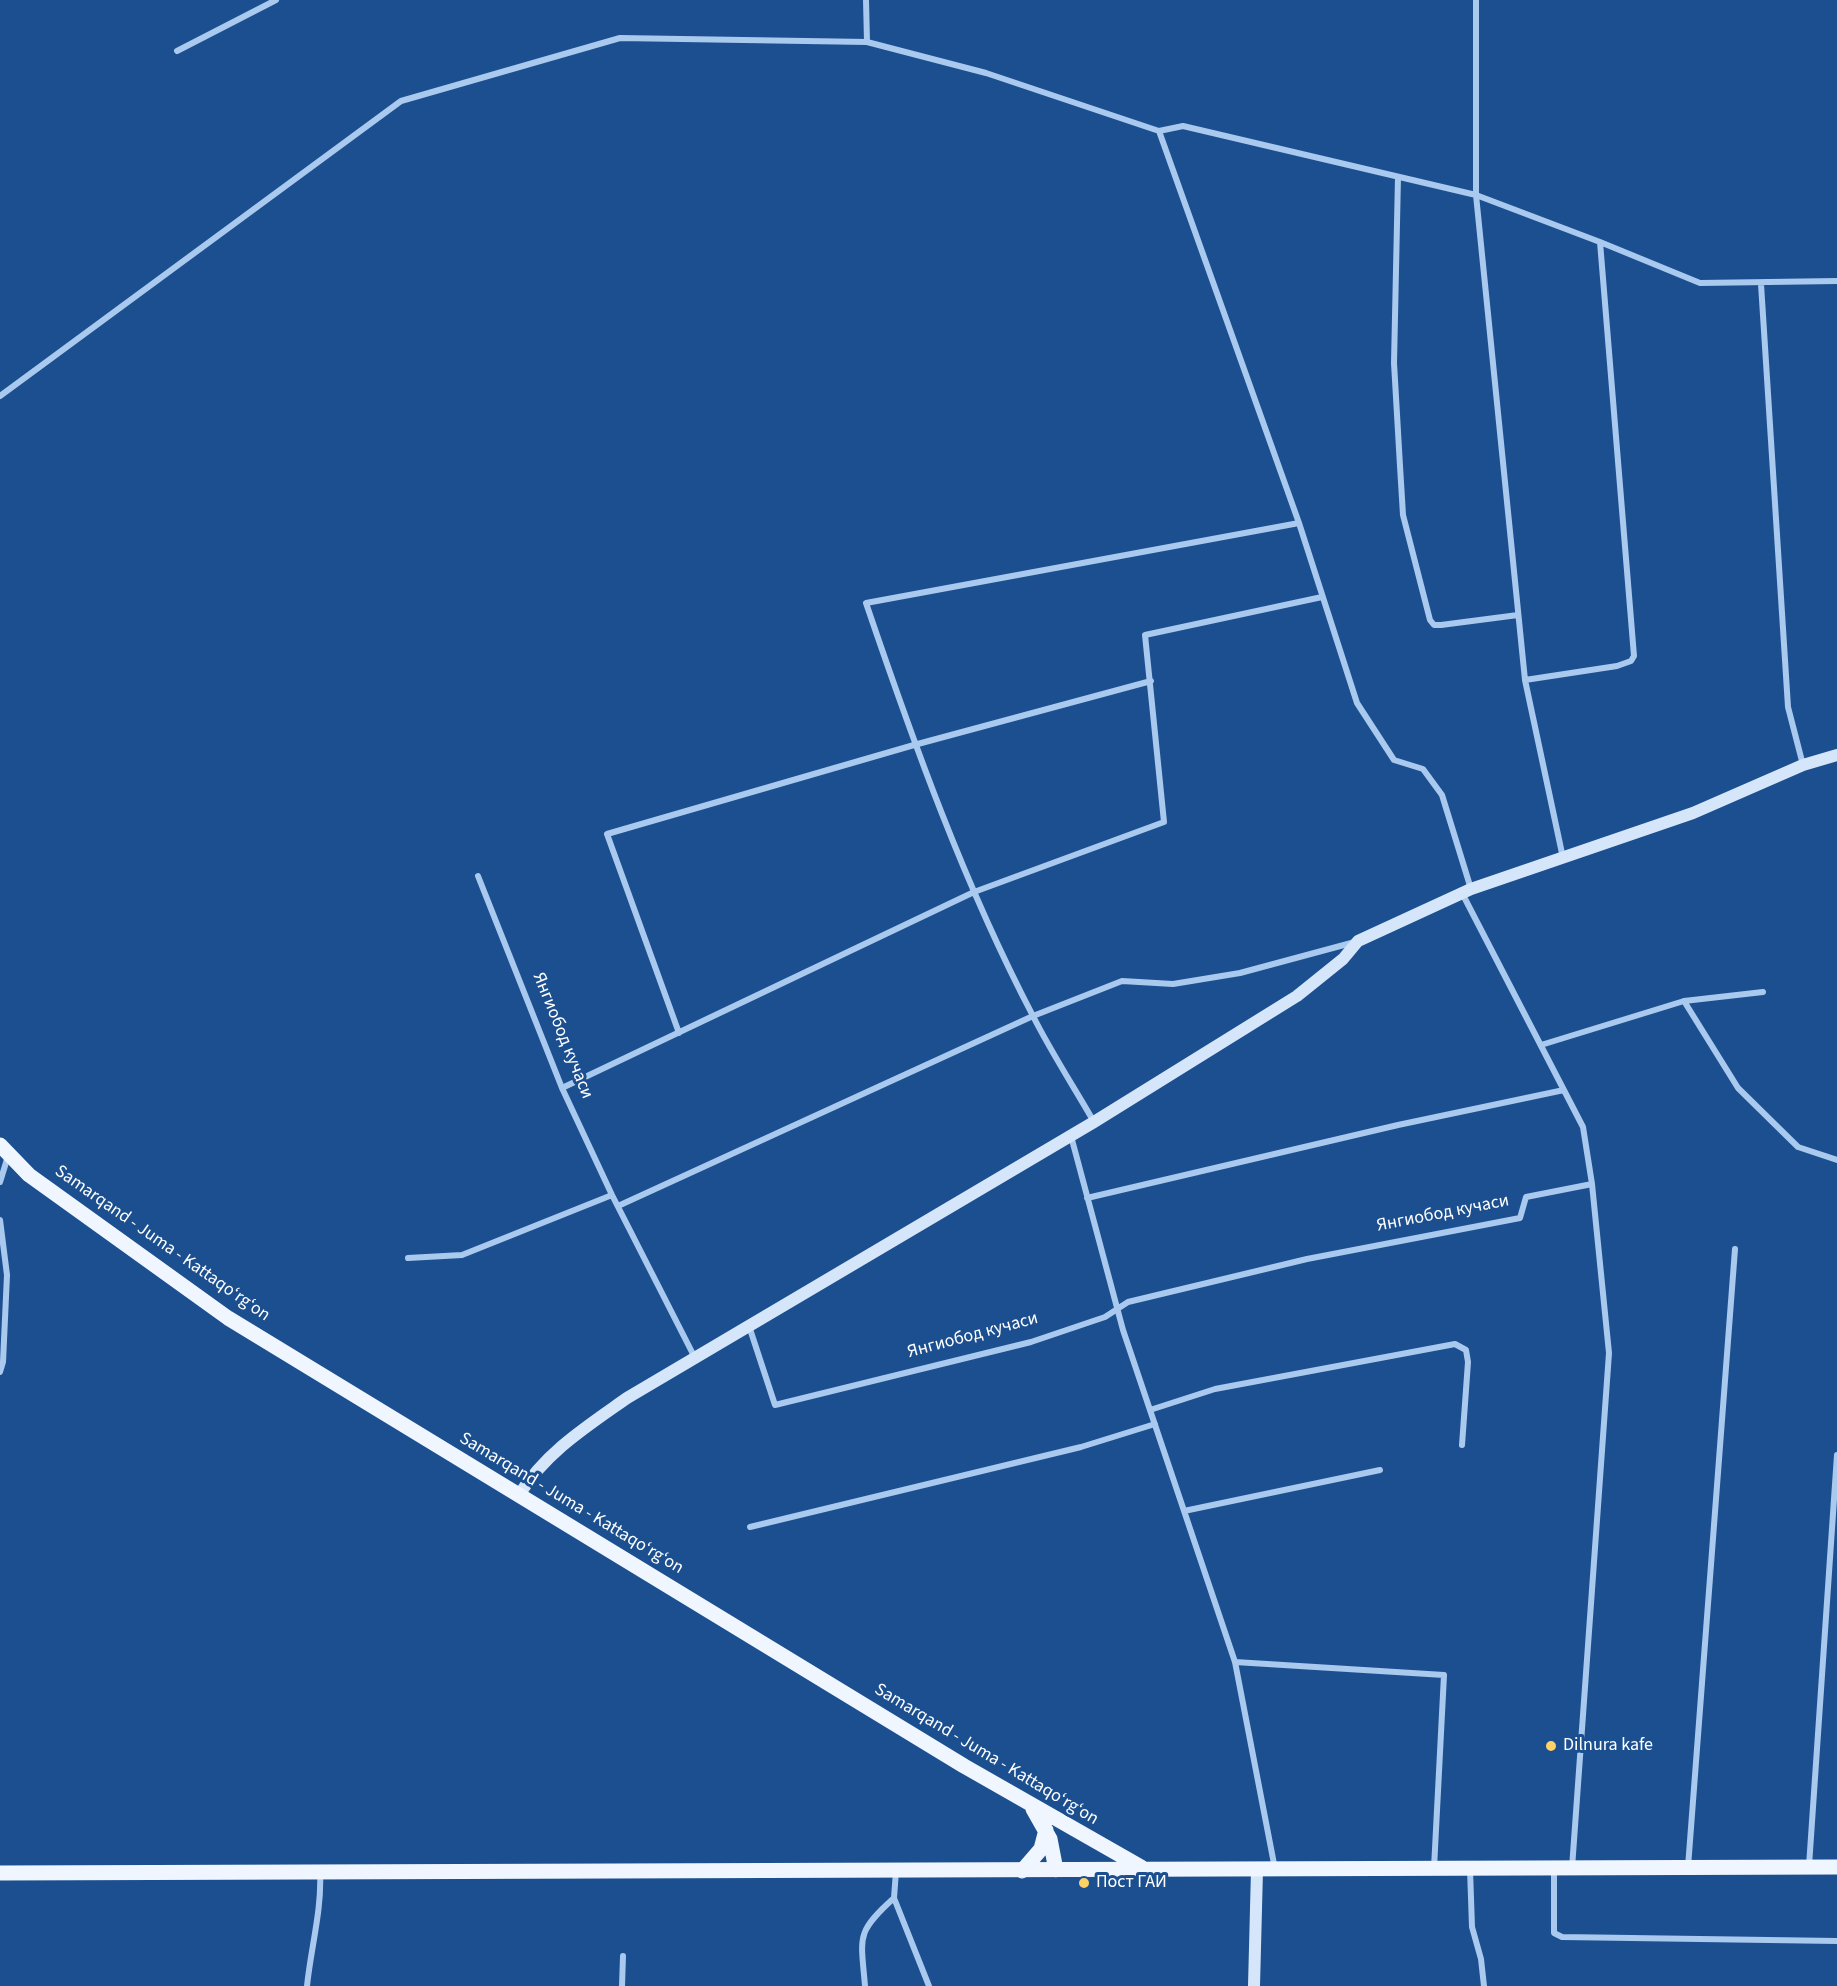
<!DOCTYPE html>
<html>
<head>
<meta charset="utf-8">
<style>
  body { margin:0 }
  canvas { display:block; background:#1b4f8f }
</style>
</head>
<body>
<canvas width="1837" height="1986"></canvas>
<script>
const ctx = document.querySelector('canvas').getContext('2d');
ctx.lineJoin = 'round';
function trace(path, color, width, dash) {
  ctx.strokeStyle = color;
  ctx.lineWidth = width;
  ctx.lineCap = dash ? 'butt' : 'round';
  ctx.setLineDash(dash || []);
  ctx.stroke(path);
}
function drawText(font, color, halo, rows, align = 'center') {
  ctx.font = font + ' "Source Sans 3",sans-serif';
  ctx.lineWidth = 6;
  ctx.setLineDash([]);
  ctx.textBaseline = 'middle';
  ctx.strokeStyle = halo;
  ctx.fillStyle = color;
  for (const [text, x, y, turn = 0] of rows) {
    ctx.save();
    ctx.translate(x, y);
    ctx.rotate((+turn || 0) * Math.PI / 180);
    ctx.textAlign = isNaN(turn) ? turn : align;
    if (halo) ctx.strokeText(text, 0, 0);
    ctx.fillText(text, 0, 0);
    ctx.restore();
  }
}
const street = new Path2D(`
  M866 0 867 42
  M1476 0V195L1525 680 1563 858
  M177 51 276 0
  M1159 131 1299 523
  M1398 177 1394 363 1400 466 1403 515 1430 620 1434 625H1441L1518 615
  M1761 284 1788 707 1803 765
  M0 396 401 101 620 38 867 42 986 73 1159 131 1183 126 1476 195 1600 242 1700 283 1837 281
  M1525 680 1617 666 1631 661 1634 656 1600 242
  M478 876 562 1088 612 1195 695 1358
  M1462 893 1583 1127 1592 1184 1609 1353 1572 1868
  M1684 1001 1763 992
  M679 1033 607 834 914 745 1151 681
  M1541 1045 1684 1001 1738 1088 1798 1147 1837 1160
  M562 1088 974 892 1164 822 1145 635 1322 597
  M1094 1122C1074 1087 1051 1052 1033 1016 964 884 914 744 866 603L1299 523 1357 703 1394 760 1423 769 1442 795 1471 889
  M1071 1136 1123 1330 1235 1662 1275 1869
  M0 1182 8 1156
  M1087 1198 1398 1125 1564 1090
  M618 1206 1033 1016 1122 981 1173 984 1240 973 1355 942
  M0 1220 7 1275 3 1362 0 1372
  M408 1258 462 1255 612 1195
  M749 1326 775 1405 1031 1342 1105 1317 1128 1302 1307 1259 1520 1218 1526 1197 1592 1184
  M1150 1410 1215 1389 1455 1344 1466 1350 1468 1362 1462 1445
  M1184 1511 1380 1470
  M750 1527 1081 1447 1155 1424
  M1235 1662 1444 1675 1434 1868
  M1809 1866 1837 1455
  M1688 1867 1735 1249
  M1470 1869 1472 1927 1481 1959 1484 1986
  M1554 1870V1933L1562 1937 1837 1941
  M896 1871 894 1898 929 1986
  M307 1986C311 1947 322 1910 320 1872
  M622 1986 623 1956
  M865 1986C861 1937 855 1933 894 1898`);
const secondary = new Path2D(`
  M519 1495C546 1452 586 1427 627 1398L1094 1122 1297 996 1343 959 1358 941 1471 889 1693 813 1803 765 1837 755
  M1254 1986 1257 1870`);
const primary = new Path2D(`
  M0 1145 29 1175 228 1318 964 1766 1141 1867
  M1033 1809 1050 1839 1056 1870
  M1022 1871 1041 1849 1046 1830
  M0 1873 1837 1867`);
const markers = [
  [1551,1746,6,"#ffd166"],
  [1084,1883,6,"#ffd166"]
];
const streetNames = [
  ["Янгиобод кучаси",562,1036,68],
  ["Янгиобод кучаси",1443,1214,-11],
  ["Samarqand - Juma - Kattaqo‘rg‘on",162,1244,35],
  ["Янгиобод кучаси",973,1336,-15],
  ["Samarqand - Juma - Kattaqo‘rg‘on",571,1504,31],
  ["Samarqand - Juma - Kattaqo‘rg‘on",986,1755,31]
];
const poiNames = [
  ["Dilnura kafe",1563,1746],
  ["Пост ГАИ",1096,1883]
];
trace(street, '#a9c9ee', 6);
trace(secondary, '#d6e6fa', 12);
trace(primary, '#f0f6ff', 15);
for (const [x, y, r, color] of markers) {
  const dot = new Path2D();
  dot.arc(x, y, r, 0, 2 * Math.PI);
  ctx.fillStyle = color;
  ctx.fill(dot);
  trace(dot, '#1b4f8f', 2);
}
drawText('18px', '#fff', '#1b4f8f', streetNames);
drawText('18px', '#fff', '#1b4f8f', poiNames, 'left');
</script>
</body>
</html>
